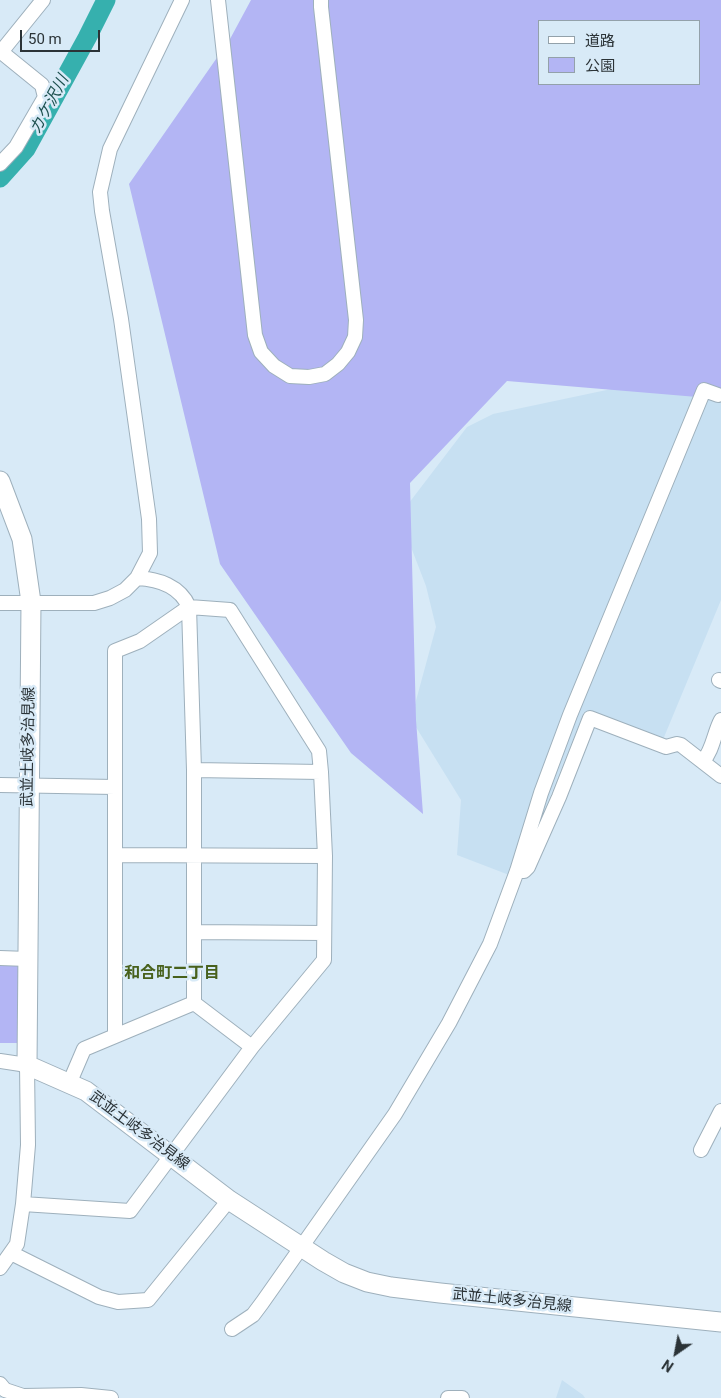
<!DOCTYPE html>
<html>
<head>
<meta charset="utf-8">
<style>
  body { margin:0 }
  #map { position:relative; width:721px; height:1398px; overflow:hidden; background:#d8eaf7; font-family:Roboto,"Noto Sans JP",sans-serif }
  canvas { display:block }
  .legend { position:absolute; left:538px; top:20px; width:162px; height:65px; box-sizing:border-box; background:#d8eaf7; border:1px solid #93a1aa; margin:0; padding:6px 9px; list-style:none; font-size:15px; color:#2b3337 }
  .legend li { display:flex; align-items:center; gap:10px; height:25px }
  .legend b { width:25px; border:1px solid #93a1aa }
  .north { position:absolute; left:651px; top:1328px; width:50px; height:50px; -webkit-text-stroke:4px #d8eaf7; paint-order:stroke; rotate:213deg; font-size:14px; font-weight:700; line-height:20px; text-align:center; color:#2b3337 }
  .north::after { content:''; display:block; margin:auto; width:18px; height:22px; background:#2b3337; clip-path:polygon(50% 0,100% 100%,50% 72%,0 100%) }
  .scale { position:absolute; left:20px; top:30px; width:80px; height:22px; box-sizing:border-box; border:2px solid #2b3337; border-top:0; padding-left:6px; font-size:15px; line-height:18px; white-space:nowrap; color:#2b3337; -webkit-text-stroke:4px #d8eaf7; paint-order:stroke }
</style>
</head>
<body>
<div id="map">
<canvas width="721" height="1398"></canvas>
<ul class="legend">
<li><b style="height:6px;background:#fff"></b>道路</li>
<li><b style="height:14px;background:#b3b5f4"></b>公園</li>
</ul>
<div class="north">N</div>
<div class="scale">50 m</div>
</div>
<script>
const ctx = document.querySelector('canvas').getContext('2d');
ctx.lineJoin = 'round';
function fill(path, color) {
  ctx.fillStyle = color;
  ctx.fill(path, 'evenodd');
}
function trace(path, color, width, dash) {
  ctx.strokeStyle = color;
  ctx.lineWidth = width;
  ctx.lineCap = dash ? 'butt' : 'round';
  ctx.setLineDash(dash || []);
  ctx.stroke(path);
}
function drawText(font, color, halo, rows, align = 'center') {
  ctx.font = font + ' Roboto,"Noto Sans JP",sans-serif';
  ctx.lineWidth = 5;
  ctx.setLineDash([]);
  ctx.textBaseline = 'middle';
  ctx.strokeStyle = halo;
  ctx.fillStyle = color;
  for (const [text, x, y, turn = 0] of rows) {
    ctx.save();
    ctx.translate(x, y);
    ctx.rotate((+turn || 0) * Math.PI / 180);
    ctx.textAlign = isNaN(turn) ? turn : align;
    if (halo) ctx.strokeText(text, 0, 0);
    ctx.fillText(text, 0, 0);
    ctx.restore();
  }
}
const built = new Path2D(`
  M635 384 721 386V600L662 742 584 712 517 878 457 855 461 800 411 719 436 627 426 586 399 516 467 427 493 414Z
  M562 1380 583 1395 585 1398H556Z`);
const green = new Path2D(`
  M251 0H721V399L507 381 410 483 416 720 423 814 351 753 220 564 129 184 230 39ZM540 21H700V84H540Z
  M0 964H20L17 1043H0Z`);
const river = new Path2D(`
  M0 178 26 149 87 38 106 0`);
const minor = new Path2D(`
  M218 0 255 335 261 352 274 366 290 376 309 377 325 374 338 364 348 352 355 337 356 320 321 7V0
  M0 51 42 85 45 97 16 147 0 164
  M1 52 43 0
  M137 578C158 579 180 586 189 607L194 770V1003
  M0 603H94L110 598 125 590 137 578 150 553 149 519 121 319 102 211 100 192 110 149 182 0
  M719 680 721 681
  M703 761C713 750 714 733 721 720
  M0 785 115 787
  M115 855 325 856
  M517 871H524L528 867 559 797 590 718 666 747 677 744 681 745 721 776
  M194 932 324 933
  M0 958 28 959
  M194 1003 252 1047
  M115 1036V651L140 641 189 607 230 610 319 751 321 772
  M0 1061 27 1065 28 1145 23 1204 17 1244 0 1268
  M69 1084 84 1049 194 1003
  M701 1150 721 1111
  M23 1204 130 1211 252 1047 324 960 325 856 321 772 194 770
  M11 1253 99 1297 118 1302 148 1300 229 1200
  M232 1329 253 1315 262 1303 395 1114 449 1023 490 944 517 871 541 793 570 715 704 390 718 395
  M0 1384 5 1390 23 1396 81 1395 111 1398
  M448 1398H462`);
const major = new Path2D(`
  M0 481 22 539 31 602 27 1065 86 1091 229 1200 323 1261 344 1273 367 1282 391 1287 440 1293 721 1322`);
const streetNames = [
  ["武並土岐多治見線",29,747,-89],
  ["武並土岐多治見線",139,1131,37],
  ["武並土岐多治見線",512,1301,6]
];
const waterNames = [
  ["カケ沢川",50,105,-62]
];
const neighbourhoodNames = [
  ["和合町二丁目",172,974]
];
fill(built, '#c7e0f2');
fill(green, '#b3b5f4');
trace(river, '#36b0ae', 19);
trace(minor, '#9eb0bc', 16);
trace(major, '#9eb0bc', 21);
trace(minor, '#fff', 14);
trace(major, '#fff', 19);
drawText('15px', '#2b3337', '#d8eaf7', streetNames);
drawText('italic 16px', '#1c4f4e', '#d8eaf7', waterNames);
drawText('bold 16px', '#48611c', '#d8eaf7', neighbourhoodNames);
</script>
</body>
</html>
